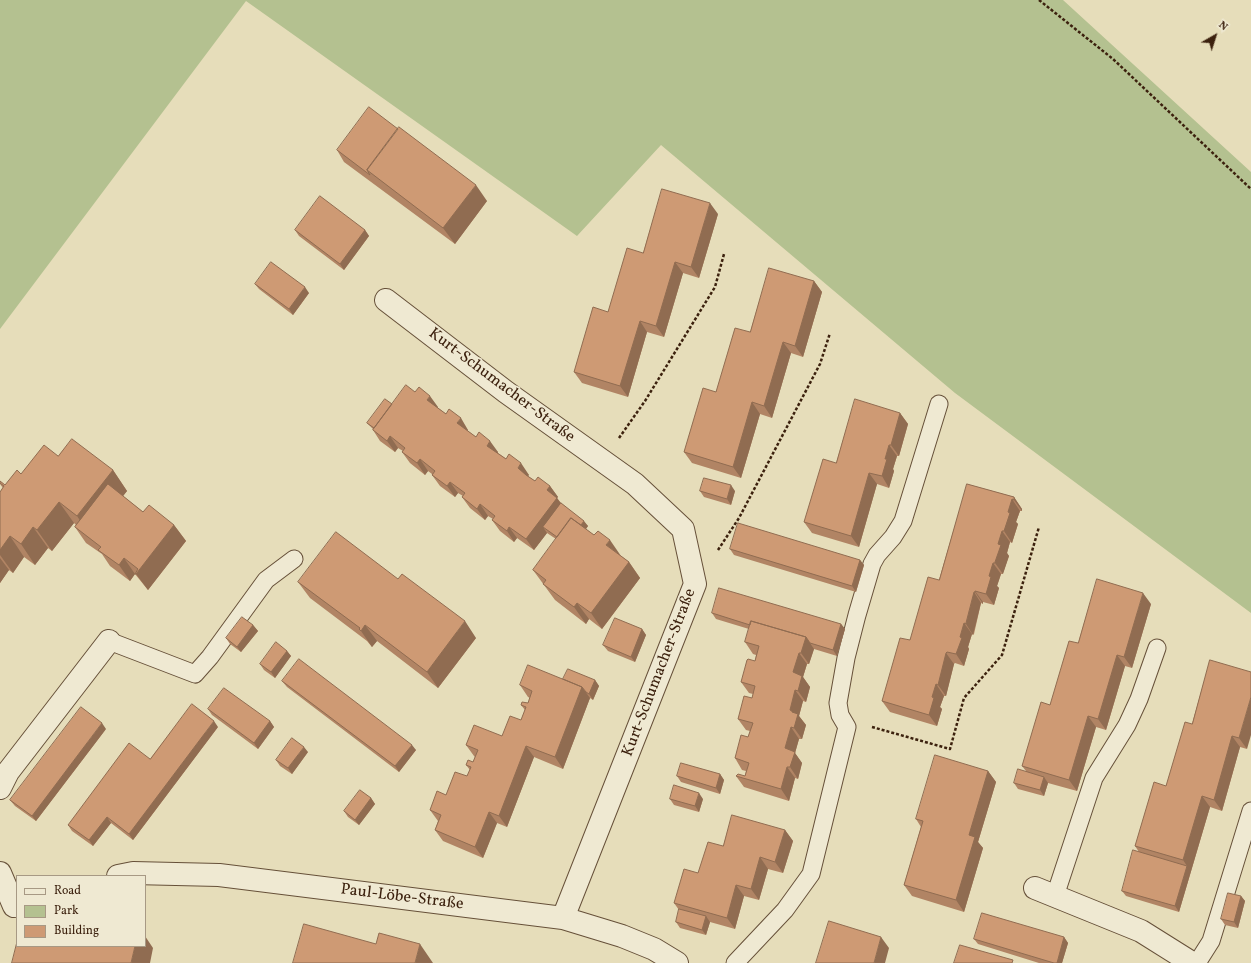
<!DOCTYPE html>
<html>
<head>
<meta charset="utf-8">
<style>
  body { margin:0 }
  #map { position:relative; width:1251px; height:963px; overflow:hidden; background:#e6ddba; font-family:Vollkorn,serif }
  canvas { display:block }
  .legend { position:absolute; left:16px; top:875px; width:130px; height:72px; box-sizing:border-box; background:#efe9d2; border:1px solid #a79984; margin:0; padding:5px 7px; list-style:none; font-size:12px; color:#3c210e }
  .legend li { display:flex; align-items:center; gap:8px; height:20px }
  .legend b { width:20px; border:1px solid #a79984 }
  .north { position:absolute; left:1195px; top:16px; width:40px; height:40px; -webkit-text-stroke:3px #efe9d2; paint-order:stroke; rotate:39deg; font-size:11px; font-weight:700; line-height:16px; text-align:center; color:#3c210e }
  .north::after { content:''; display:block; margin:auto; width:14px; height:18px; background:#3c210e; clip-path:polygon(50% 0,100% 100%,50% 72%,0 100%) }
</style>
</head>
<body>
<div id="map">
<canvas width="1251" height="963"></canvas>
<ul class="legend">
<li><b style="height:5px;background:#efe9d2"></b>Road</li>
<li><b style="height:11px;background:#b4c190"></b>Park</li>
<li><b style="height:11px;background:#ce9a74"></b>Building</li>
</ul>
<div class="north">N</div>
</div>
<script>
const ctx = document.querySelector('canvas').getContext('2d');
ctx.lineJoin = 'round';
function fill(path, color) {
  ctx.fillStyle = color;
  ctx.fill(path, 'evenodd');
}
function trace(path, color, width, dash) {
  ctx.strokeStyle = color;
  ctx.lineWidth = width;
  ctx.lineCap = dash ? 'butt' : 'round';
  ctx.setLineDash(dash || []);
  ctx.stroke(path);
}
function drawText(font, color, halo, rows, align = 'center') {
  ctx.font = font + ' Vollkorn,serif';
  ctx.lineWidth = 3.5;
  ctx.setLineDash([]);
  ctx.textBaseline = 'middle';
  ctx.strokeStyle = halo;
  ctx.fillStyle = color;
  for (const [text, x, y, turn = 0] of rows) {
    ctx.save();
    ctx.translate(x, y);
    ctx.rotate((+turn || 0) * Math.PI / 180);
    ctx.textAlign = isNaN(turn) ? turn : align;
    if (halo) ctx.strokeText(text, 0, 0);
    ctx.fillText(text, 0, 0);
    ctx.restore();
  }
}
const green = new Path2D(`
  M0 0H1063L1251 172V613L955 393 661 145 577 236 246 1 0 329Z`);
const path = new Path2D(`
  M1039 0 1113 59 1251 189
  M619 438 645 401 715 287 724 254
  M718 550 739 518 820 364 830 333
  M872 727 950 749 964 698 1002 655 1039 527`);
const lane = new Path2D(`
  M109 641 195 674 210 657 266 580 294 559
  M1055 896 1094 778 1127 725 1139 699 1157 648
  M735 963 785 910 811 874 847 727 840 715 838 703 846 658 857 615 872 564 877 555 893 537 903 521 939 404
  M1197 963 1211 941 1251 811`);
const street = new Path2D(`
  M386 300 506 392 635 484 683 529 695 584 563 918
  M0 788 8 772 109 641
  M0 873 14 906
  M118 876 133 873 219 875 563 918 622 936 654 949 677 963
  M1035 888 1141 931 1192 963`);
const wall = new Path2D(`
  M337 150 487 201 455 244 344 162Z
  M718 214 699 278 683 273 664 337 647 332 628 397 582 383 574 372 608 312 643 253Z
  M295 230H365L369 236 344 270 299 236Z
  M814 281 822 292 803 357 791 353 772 418 760 414 741 478 692 463 684 452 716 392 750 332Z
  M255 284 309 293 293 315 259 289Z
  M392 404 438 407V408L468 430V431L476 437 498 452V453L529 475 528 476 535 481 550 486 558 497 557 498 561 503 588 526 586 529 629 562 640 578 602 629 589 619 586 624 555 600 533 570 556 539 547 533 534 550 517 538 514 542 500 531 492 520 493 519 488 516 485 520 470 508 462 497 463 496 458 493 455 497 440 486 432 475V474L428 471 425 475 410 463 402 452 403 451 398 448 395 452 380 441 373 430V429L367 423Z
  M900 413 908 424 899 456H897L893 469 894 471 889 488 877 484 859 547 812 533 804 522 836 463Z
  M58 456 113 470 127 491 123 496 143 512 174 525 186 541 148 590 135 574 130 581 110 566 102 554 86 543 75 527 76 525 74 523 52 551 48 548 35 565 24 557 13 573 9 570 0 583V492L3 488 0 484V481L5 485 21 474Z
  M967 484 1014 497 1022 509V511H1020L1016 522 1018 524 1012 543 1010 542 1007 553 1009 556 1003 573V574H1001L997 586 999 588 994 605 983 602V604L981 603 974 634 973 635 972 634 968 647 969 649 964 666 955 663 954 664 946 696H944L940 707 942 709 937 726 890 712 882 701 910 640 939 580Z
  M700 491H735L731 505 704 497Z
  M730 549 860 560 864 565 856 592 734 555Z
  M298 582 476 638 438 688 377 641 372 647 367 641 310 598Z
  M1151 604 1132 668 1125 666 1106 730 1096 727 1077 791 1048 783 1044 796 1018 789 1014 783 1026 771 1022 766 1078 643Z
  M712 613 841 624 845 629 837 656 814 649 809 664H807L803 677 810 687 806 702 803 701 799 716 806 725 802 739H799L795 753 802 763 798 779 795 778 789 801 744 787 736 776H745L746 771 742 770 735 758 748 737 750 731 746 730 738 719 752 698 753 694 749 693 741 682 755 661 756 655 753 654 745 642 749 629 716 619Z
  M253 625 258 631 241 652 230 644 226 638Z
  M642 629 646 635 635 662 608 651 603 645Z
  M287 651 291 656 275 678 264 670 260 664Z
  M1210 660 1247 749 1240 747 1222 811 1210 807 1179 912 1126 896 1122 891 1139 852 1135 846 1166 786 1192 724Z
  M563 679 595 680 599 686 593 700 590 698 563 769 534 757 507 827 497 823 483 858 443 841 435 830 438 821 430 810 467 776 470 770 466 765 473 762 475 757 474 756 466 745 502 736 521 720 525 710 521 705 528 703 530 698 528 697 520 685Z
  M282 681 416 750 399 772 287 687Z
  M208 709 270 721 274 727 258 749 212 715Z
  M218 727 133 840 111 823 93 846 72 831 68 825 150 759Z
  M106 729 36 821 15 806 10 800Z
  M308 752 292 774 280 766 276 760Z
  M988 771 996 782 978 842 983 848 964 912 912 896 904 885 921 827 916 819Z
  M720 774 724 780 720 794 681 782 677 776Z
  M371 798 375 804 359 825 348 817 344 811Z
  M670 799H703L699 812 674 805Z
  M785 830 793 841 783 873 768 869 759 900 744 896 735 929 710 922 706 935 680 928 676 922 679 910 674 903 698 873 723 846Z
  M1241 896 1245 901 1238 928 1225 925 1221 919Z
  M1064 937 1068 943 1062 963H1039L978 944 974 939Z`);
const shadedWall = new Path2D(`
  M476 185 487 201 455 244 443 228Z
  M710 203 718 214 699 278 691 267Z
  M365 230 369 236 344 270 340 264Z
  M675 262 683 273 664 337 656 326Z
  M814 281 822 292 803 357 795 346Z
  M305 287 309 293 293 315 289 309Z
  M640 321 647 332 628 397 620 386Z
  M783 342 791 353 772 418 764 406Z
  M430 396 438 407 435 412 427 400Z
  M752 402 760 414 741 478 733 467Z
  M900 413 908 424 899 456 891 445Z
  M461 418 468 430 465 434 457 423Z
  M390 436 398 448 395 452 387 441Z
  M490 441 498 452 495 457 487 446Z
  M889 445 897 456 893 469 894 471 889 488 882 476 885 459Z
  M420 459 428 471 425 475 417 463Z
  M521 463 529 475 525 479 518 468Z
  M113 470 127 491 91 537 77 516Z
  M869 473 877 484 859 547 851 536Z
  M450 482 458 493 455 497 447 486Z
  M731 485 735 491 731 505 727 499Z
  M550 486 558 497 557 498 565 509 543 527 547 533 534 550 526 539 547 490Z
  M1014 497 1022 509V511L1014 500Z
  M1012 499 1020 511 1016 522 1018 524 1012 543 1004 531 1008 512Z
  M59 502 74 523 52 551 37 530Z
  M480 504 488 516 485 520 477 509Z
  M584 521 588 526 571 550 567 544Z
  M174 525 186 541 148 590 136 574Z
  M33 527 48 548 35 565 21 544Z
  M509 527 517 538 514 542 507 531Z
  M1002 531 1010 542 1007 553 1009 556 1003 574 995 563 998 544Z
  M10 536 24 557 13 573 0 555V550Z
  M610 540 621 556 606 545Z
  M0 558 9 570 0 583Z
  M124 558 135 574 130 581 119 565Z
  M860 560 864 565 856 592 852 586Z
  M629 562 640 578 602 629 591 613Z
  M993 563 1001 574 997 586 999 588 994 605 986 594 989 576Z
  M975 591 983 602V604L975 592Z
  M974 592 981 603 973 635 966 624Z
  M1143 593 1151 604 1132 668 1124 657Z
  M577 603 589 619 586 624 574 607Z
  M465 621 476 638 438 688 427 672Z
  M964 623 972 634 968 647 969 649 964 666 956 654 960 637Z
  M841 624 845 629 837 656 833 650Z
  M253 625 258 631 241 652 237 647Z
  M365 625 377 641 372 647 361 631Z
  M642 629 646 635 635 662 631 657Z
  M806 637 814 649 809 664 801 653Z
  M287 651 291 656 275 678 271 672Z
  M799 653 807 664 803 677 810 687 806 702 798 691 793 672Z
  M946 653 954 664 946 696 938 685Z
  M1117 655 1125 666 1106 730 1098 719Z
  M595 680 599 686 593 700 589 694Z
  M936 684 944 696 940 707 942 709 937 726 929 715 932 697Z
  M582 687 590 698 563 769 555 757Z
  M795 690 803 701 799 716 806 725 802 739 794 728 790 710Z
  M1251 697V735L1247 749 1239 738Z
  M1088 716 1096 727 1077 791 1069 780Z
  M214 721 218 727 133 840 129 834Z
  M270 721 274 727 258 749 254 743Z
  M102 723 106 729 36 821 32 816Z
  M791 727 799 739 795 753 802 763 798 779 790 767 785 748Z
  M1232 736 1240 747 1222 811 1214 800Z
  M412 745 416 750 399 772 395 766Z
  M526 746 534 757 507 827 499 816Z
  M304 747 308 752 292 774 288 768Z
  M787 767 795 778 789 801 781 789Z
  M988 771 996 782 978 842 983 848 964 912 956 900 969 835Z
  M720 774 724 780 720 794 716 788Z
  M1044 777 1048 783 1044 796 1040 790Z
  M699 793 703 799 699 812 695 806Z
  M1202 796 1210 807 1179 912 1175 906 1187 866 1183 860Z
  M371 798 375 804 359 825 355 820Z
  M489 812 497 823 483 858 475 847Z
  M107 817 111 823 93 846 89 840Z
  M785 830 793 841 783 873 775 862Z
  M760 857 768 869 759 900 751 889Z
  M736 885 744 896 735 929 727 918Z
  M1241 896 1245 901 1238 928 1234 922Z
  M706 916 710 922 706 935 702 930Z
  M145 936 153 948 150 963H131L135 946H145Z
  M881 937 889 948 885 963H874Z
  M1064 937 1068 943 1062 963H1057Z
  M420 944 433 963H415Z`);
const building = new Path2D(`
  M369 107 398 129 367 170 370 175 337 150Z
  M399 127 476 185 443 228 367 170Z
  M662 189 710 203 691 267 675 262 656 326 640 321 620 386 574 372 593 307 608 312 627 248 643 253Z
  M320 196 365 230 340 264 295 230Z
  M271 262 305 287 289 309 255 284Z
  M769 268 814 281 795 346 783 342 764 406 752 402 733 467 684 452 703 388 716 392 735 328 750 332Z
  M406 385 415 392 419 387 430 396 427 400 446 414 449 409 461 418 457 423 476 437 479 432 490 441 487 446 506 459 509 454 521 463 518 468 526 475 535 481 538 477 550 486 547 490 557 498 526 539 509 527 507 531 492 520 495 516 480 504 477 509 462 497 465 493 450 482 447 486 432 475 435 471 420 459 417 463 402 452 405 448 390 436 387 441 373 430Z
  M385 399 392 404 374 428 367 423Z
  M855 399 900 413 891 445H889L885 459H887L882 476 869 473 851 536 804 522 823 459 836 463Z
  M72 439 113 470 77 516 59 502 37 530 33 527 21 544 10 536 0 550V492L4 486 0 483V481L5 485 17 470 21 474 44 445 58 456Z
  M704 478 731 485 727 499 700 491Z
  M108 484 143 512 149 505 174 525 136 574H135L138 569 124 558 119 565 98 550 101 547 75 527Z
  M967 484 1014 497V500L1012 499 1008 512 1010 513 1004 531H1002L998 544 1001 545 995 562V563H993L989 576 991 577 986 594 975 591V592H974L966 623V624L964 623 960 637 962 638 956 654 947 652 946 653 938 685 936 684 932 697 934 698 929 715 882 701 900 638 910 640 928 577 939 580Z
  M561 503 584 521 581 525 571 518 557 537 543 527Z
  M571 518 594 535 598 531 610 540 606 545 629 562 591 613 577 603 574 607 543 584 546 580 533 570Z
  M738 523 860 560 852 586 730 549Z
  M336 532 398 579 402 574 465 621 427 672 365 625 361 631 359 629 360 628 298 582Z
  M1097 579 1143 593 1124 657 1117 655 1098 719 1088 716 1069 780 1022 766 1041 702 1050 705 1069 641 1078 643Z
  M719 588 841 624 833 650 810 643 806 637 751 621 750 625 712 613Z
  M242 617 253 625 237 647 226 638Z
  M615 618 642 629 631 657 603 645Z
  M751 621 806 637 801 653H799L793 672 802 676 798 691 795 690 790 710 792 711V712L798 714 794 728 791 727 785 748 795 752 790 767H787L781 789 736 776 738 774 745 776 749 763 735 758 741 735 748 737 753 723 738 719 744 696 752 698 755 686 741 682 747 660 748 659 755 661 759 646 745 642Z
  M276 642 287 651 271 672 260 664Z
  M299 659 412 745 395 766 282 681Z
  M1210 660 1251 672V697L1239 738 1232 736 1214 800 1202 796 1183 860 1135 846 1154 782 1166 786 1185 722 1192 724Z
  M528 665 582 687 555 757 526 746 499 816 489 812 475 847 435 830 441 815 430 810 437 791 446 795 455 772 467 776 471 767 466 765 468 760 473 762 478 750 466 745 474 725 502 736 510 716 521 720 526 707 521 705 522 702 528 703 532 691 520 685Z
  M568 669 595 680 589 694 586 692 582 687 563 679Z
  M224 688 270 721 254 743 208 709Z
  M192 704 214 721 129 834 107 817 89 840 68 825 129 743 150 759Z
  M81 707 102 723 32 816 10 800Z
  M292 738 304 747 288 768 276 760Z
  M935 755 988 771 969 835 975 837 956 900 904 885 923 821 916 819Z
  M681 763 720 774 716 788 677 776Z
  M1018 769 1044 777 1040 790 1014 783Z
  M674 785 699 793 695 806 670 799Z
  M360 790 371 798 355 820 344 811Z
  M732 815 785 830 775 862 760 857 751 889 736 885 727 918 674 903 684 869 698 873 708 842 723 846Z
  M1133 850 1187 866 1175 906 1122 891Z
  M1228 893 1241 896 1234 922 1221 919Z
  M679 909 706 916 702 930 676 922Z
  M982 913 1064 937 1057 963H1054L974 939Z
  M829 921 881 937 874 963H816Z
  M304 924 376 944 379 933 420 944 415 963H293Z
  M17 942V946H135L131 963H12Z
  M960 945 1013 960 1012 963H954Z`);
const streetNames = [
  ["Kurt-Schumacher-Straße",501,386,37],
  ["Kurt-Schumacher-Straße",660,673,-69],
  ["Paul-Löbe-Straße",402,898,7]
];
fill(green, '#b4c190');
trace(lane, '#665039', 19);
trace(street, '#665039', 24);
trace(path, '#3c210e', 2.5, [3, 2]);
trace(lane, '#efe9d2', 17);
trace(street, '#efe9d2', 22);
fill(wall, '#b18464');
fill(shadedWall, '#906c51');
fill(building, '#ce9a74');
trace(building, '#906c51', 1);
drawText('16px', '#3c210e', '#efe9d2', streetNames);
</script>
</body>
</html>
